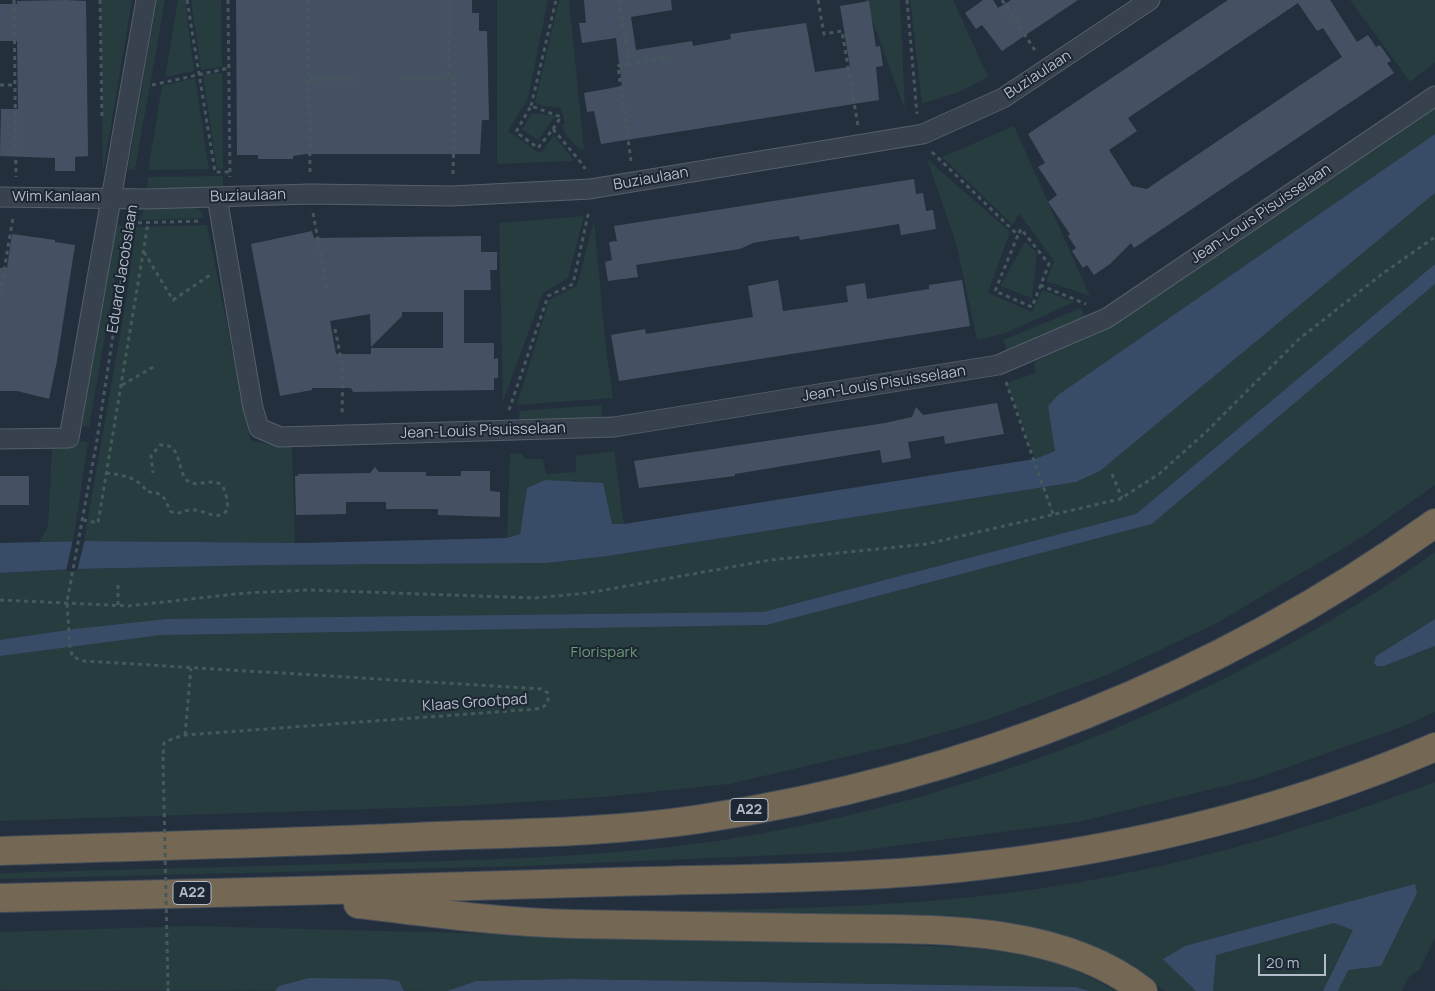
<!DOCTYPE html>
<html>
<head>
<meta charset="utf-8">
<style>
  body { margin:0 }
  #map { position:relative; width:1435px; height:991px; overflow:hidden; background:#242f3e; font-family:Manrope,sans-serif }
  canvas { display:block }
  .scale { position:absolute; left:1258px; top:954px; width:68px; height:22px; box-sizing:border-box; border:2px solid #b4bcc9; border-top:0; padding-left:6px; font-size:15px; line-height:18px; white-space:nowrap; color:#b4bcc9; -webkit-text-stroke:4px #1d2633; paint-order:stroke }
</style>
</head>
<body>
<div id="map">
<canvas width="1435" height="991"></canvas>
<div class="scale">20 m</div>
</div>
<script>
const ctx = document.querySelector('canvas').getContext('2d');
ctx.lineJoin = 'round';
function fill(path, color) {
  ctx.fillStyle = color;
  ctx.fill(path, 'evenodd');
}
function trace(path, color, width, dash) {
  ctx.strokeStyle = color;
  ctx.lineWidth = width;
  ctx.lineCap = dash ? 'butt' : 'round';
  ctx.setLineDash(dash || []);
  ctx.stroke(path);
}
function drawText(font, color, halo, rows, align = 'center') {
  ctx.font = font + ' Manrope,sans-serif';
  ctx.lineWidth = 4;
  ctx.setLineDash([]);
  ctx.textBaseline = 'middle';
  ctx.strokeStyle = halo;
  ctx.fillStyle = color;
  for (const [text, x, y, turn = 0] of rows) {
    ctx.save();
    ctx.translate(x, y);
    ctx.rotate((+turn || 0) * Math.PI / 180);
    ctx.textAlign = isNaN(turn) ? turn : align;
    if (halo) ctx.strokeText(text, 0, 0);
    ctx.fillText(text, 0, 0);
    ctx.restore();
  }
}
const green = new Path2D(`
  M100 0H132L103 173Z
  M157 0H165L135 170 128 169Z
  M178 0H185L194 71 165 77Z
  M191 0H221L222 67 201 70Z
  M497 0H548L528 98 508 131 538 152H542L554 135 574 161 497 164Z
  M559 0H569L584 149 581 150 567 137 562 126 565 122 561 108 542 106 535 102Z
  M865 0H900L905 110Z
  M910 0H953L988 77 959 92 922 104Z
  M1350 0H1435V62L1410 82Z
  M222 73 223 169H217L203 75Z
  M195 78 209 169 148 170 162 86Z
  M1435 107V134L1058 395 1048 406 1056 451 1035 459 1007 383 1036 373 1034 362 1112 327Z
  M532 113 555 116 538 140 522 129Z
  M1014 126 1090 296 1046 281 1054 261 1019 213 1013 225 942 157Z
  M927 159 1010 232 988 293 1032 312 1042 290 1074 302 1006 333 977 340 956 243Z
  M223 176V189L147 188 148 177Z
  M1435 193V264L1136 514 763 612 701 613 702 626 767 625 1152 524 1435 284V485L1359 539 1215 624 1109 674 989 719 910 742 729 784 602 797 463 806 0 821V573L74 569 270 565 547 563 608 556 1076 482 1100 471Z
  M195 207 201 211 204 218 140 220 144 209Z
  M584 216 568 278 543 293 503 401 499 223Z
  M594 220 606 349 613 398 517 405 549 300 577 286Z
  M116 225H120L124 228 89 427 82 426Z
  M207 225 250 439 254 442 292 444 295 543 84 541 127 295 136 227Z
  M1025 242 1037 253 1032 298 1000 286Z
  M1081 308 1085 318 1007 351 1003 340Z
  M601 405 602 418 520 424 519 411Z
  M72 441 88 442 73 541 39 542 48 527 52 447Z
  M614 451 624 524H612L577 480 527 488 520 534 507 538 510 454 522 453 524 459H543L546 474 576 472V456Z
  M1435 552V619L1376 656 1416 654 1435 646V712L1404 726 1257 778 1078 822 849 852 525 866 0 879V873C123 870 246 866 369 863 489 860 610 857 729 839 972 801 1236 696 1435 552Z
  M1435 782V938L1420 969 1408 978 1402 991H1165L1137 972 1104 954 652 912C778 908 904 908 1029 890 1170 870 1302 832 1435 782Z
  M191 926 887 944C941 947 998 946 1050 961 1074 968 1095 980 1116 991H1089L1076 987 571 979 476 981 447 991 0 990V932Z`);
const water = new Path2D(`
  M1435 134V193L1100 471 1076 482 608 556 547 563 270 565 74 569 0 573V543L83 541 303 543 507 538 520 534 527 488 545 480 603 483 612 524H624L1035 459 1055 451 1048 406 1058 395Z
  M1435 264V284L1152 524 767 625 161 635 0 656V640L75 629 167 619 763 612 1136 514Z
  M1435 619V646L1384 666H1377L1374 663 1376 656Z
  M1415 884 1417 893 1381 966 1348 970 1338 991H1323L1353 930 1334 923 1216 955 1213 991H1196L1163 959 1185 946Z
  M309 978 384 979 399 981 404 991H275L279 986Z
  M571 979 1076 987 1089 991H447L476 981Z`);
const pier = new Path2D(`
  M73 539H85L77 571H66Z`);
const building = new Path2D(`
  M65 0 86 1 88 156 75 157V171H55V158L0 156 1 109H18L17 41H0V4H17V1Z
  M236 0H472V13H479V31H487L489 120H482L480 154H306L293 156V159H258V155H237Z
  M584 0H671L672 10 631 17 636 50 692 41 693 46 731 39 730 34 806 23 815 72 850 67 840 6 869 1 876 47 880 46 883 66 876 67 879 100 601 144 594 111 587 112 584 93 622 86 616 38 582 43 579 23H586Z
  M983 0H993L998 8 1011 0H1078L1002 51 982 25 976 29 965 13Z
  M1228 0H1330L1357 42 1368 35 1376 47 1380 45 1391 61 1387 63 1394 73 1134 248 1131 243 1110 264 1094 275 1087 265 1083 268 1072 251 1076 248 1068 236 1070 234 1048 202 1057 195 1038 167 1045 163 1028 134ZM1298 3 1317 31 1323 28 1342 57 1157 182 1147 189 1132 186 1109 150 1137 131 1128 118Z
  M914 179 916 194 923 193 926 211 933 210 936 229 901 235 899 224 800 240 799 236 770 240 753 243 740 249 636 265 638 277 608 281 605 262 612 260 609 242 617 241 614 226Z
  M312 231 314 238 481 236V252H497V270H490L491 290H464V343H494V359L498 358V378H494V390L353 392 351 388H312V390L280 396 251 244ZM402 312H443V348H371V354H336L330 321 370 314 371 347 402 316Z
  M12 234 55 240V242L75 245 57 361 49 399 17 391H0V268H7Z
  M778 280 783 311 848 302 846 286 865 283 867 299 929 289V285L962 280 970 326 619 381 611 335 645 329 646 334 753 317 748 286Z
  M997 403 1004 434 945 444 944 436 908 442 911 458 882 463 880 450 735 474V476L639 488 634 461 885 423 912 417 916 407 923 415Z
  M375 467 379 472H426V476H461V471H490V491L500 492V517L438 515V509H386V502H346V514L296 515 295 476H298V474L370 473Z
  M0 476H29V505H0Z`);
const path = new Path2D(`
  M14 0 16 177
  M100 0 102 119
  M187 0 215 172H230
  M228 0 230 177
  M308 0 310 174
  M448 0 449 78H455L453 175
  M619 0 629 64 618 66 631 161
  M818 0 824 34 842 31 858 126
  M907 0 917 114
  M1002 0 1036 52
  M629 64 670 57
  M401 78H449
  M309 79 361 80
  M0 85H15
  M152 85 229 68
  M531 106 556 0
  M553 129 561 117 531 106 516 132 538 148 553 129 583 165 585 169
  M932 152 1018 235 995 291 1032 307 1049 264 1021 229 1018 235
  M313 213 327 288
  M131 217 97 440 67 602 70 649 73 657 84 661 542 689 548 693C549 704 546 707 536 709L185 735 174 738 164 743 163 757
  M130 223 202 221
  M144 252 173 300 210 275
  M1040 285 1086 304
  M0 294 13 218
  M335 329 343 368 342 415
  M1006 382 1053 514
  M122 385 155 366
  M509 410 548 296 573 284 589 210
  M106 473C123 475 138 477 147 492 163 492 165 498 170 511L174 513C180 514 183 511 189 510 203 508 217 523 227 510 228 505 227 500 226 495 220 468 196 494 185 478 177 466 181 443 160 445L151 456 153 473
  M1112 474 1122 498
  M83 520 98 523 148 223
  M0 600 128 606 245 593 309 590 535 598 588 593 770 560 927 544 1120 499 1159 474 1206 432 1299 339 1382 274 1435 237
  M118 605V581
  M185 735 191 668
  M168 988V991`);
const street = new Path2D(`
  M0 197 147 199 310 194 452 196 590 189 923 134 1003 98 1150 0
  M217 197 253 408 259 428 280 437 614 427 998 365 1107 318 1435 96
  M0 439 69 438 146 0`);
const highway = new Path2D(`
  M0 851C146 846 291 843 437 836 525 833 613 832 700 819 964 779 1218 679 1435 523
  M0 898C204 893 409 889 613 882 737 878 861 880 985 865 1138 847 1293 808 1435 747
  M358 904C430 913 501 922 573 924 652 926 731 926 810 928 918 930 1054 921 1143 991`);
const pathBridge = new Path2D(`
  M163 757 168 988`);
const shields = [
  [749,810,38],
  [192,893,38]
];
const shieldNames = [
  ["A22",749,810],
  ["A22",192,893]
];
const streetNames = [
  ["Buziaulaan",1038,75,-33],
  ["Buziaulaan",651,179,-10],
  ["Buziaulaan",248,196,-2],
  ["Wim Kanlaan",56,197],
  ["Jean-Louis Pisuisselaan",1261,214,-34],
  ["Eduard Jacobslaan",123,269,-81],
  ["Jean-Louis Pisuisselaan",884,384,-9],
  ["Jean-Louis Pisuisselaan",483,431,-2],
  ["Klaas Grootpad",475,703,-4]
];
const parkNames = [
  ["Florispark",604,653]
];
fill(green, '#263c3f');
fill(water, '#394c67');
fill(pier, '#242f3e');
fill(building, '#455162');
trace(street, '#565f6c', 21);
trace(highway, '#434c59', 30);
trace(path, '#44595c', 3, [4, 4]);
trace(street, '#38414e', 19);
trace(highway, '#746855', 28);
trace(pathBridge, '#44595c', 3, [4, 4]);
for (const [x, y, w] of shields) {
  const box = new Path2D();
  box.roundRect(x - w / 2, y - 11.5, w, 23, 4);
  ctx.fillStyle = '#1d2633';
  ctx.fill(box);
  trace(box, '#b4bcc9', 1);
}
drawText('bold 14px', '#b4bcc9', null, shieldNames);
drawText('15px', '#b4bcc9', '#1d2633', streetNames);
drawText('15px', '#6b9a76', '#1d2633', parkNames);
</script>
</body>
</html>
